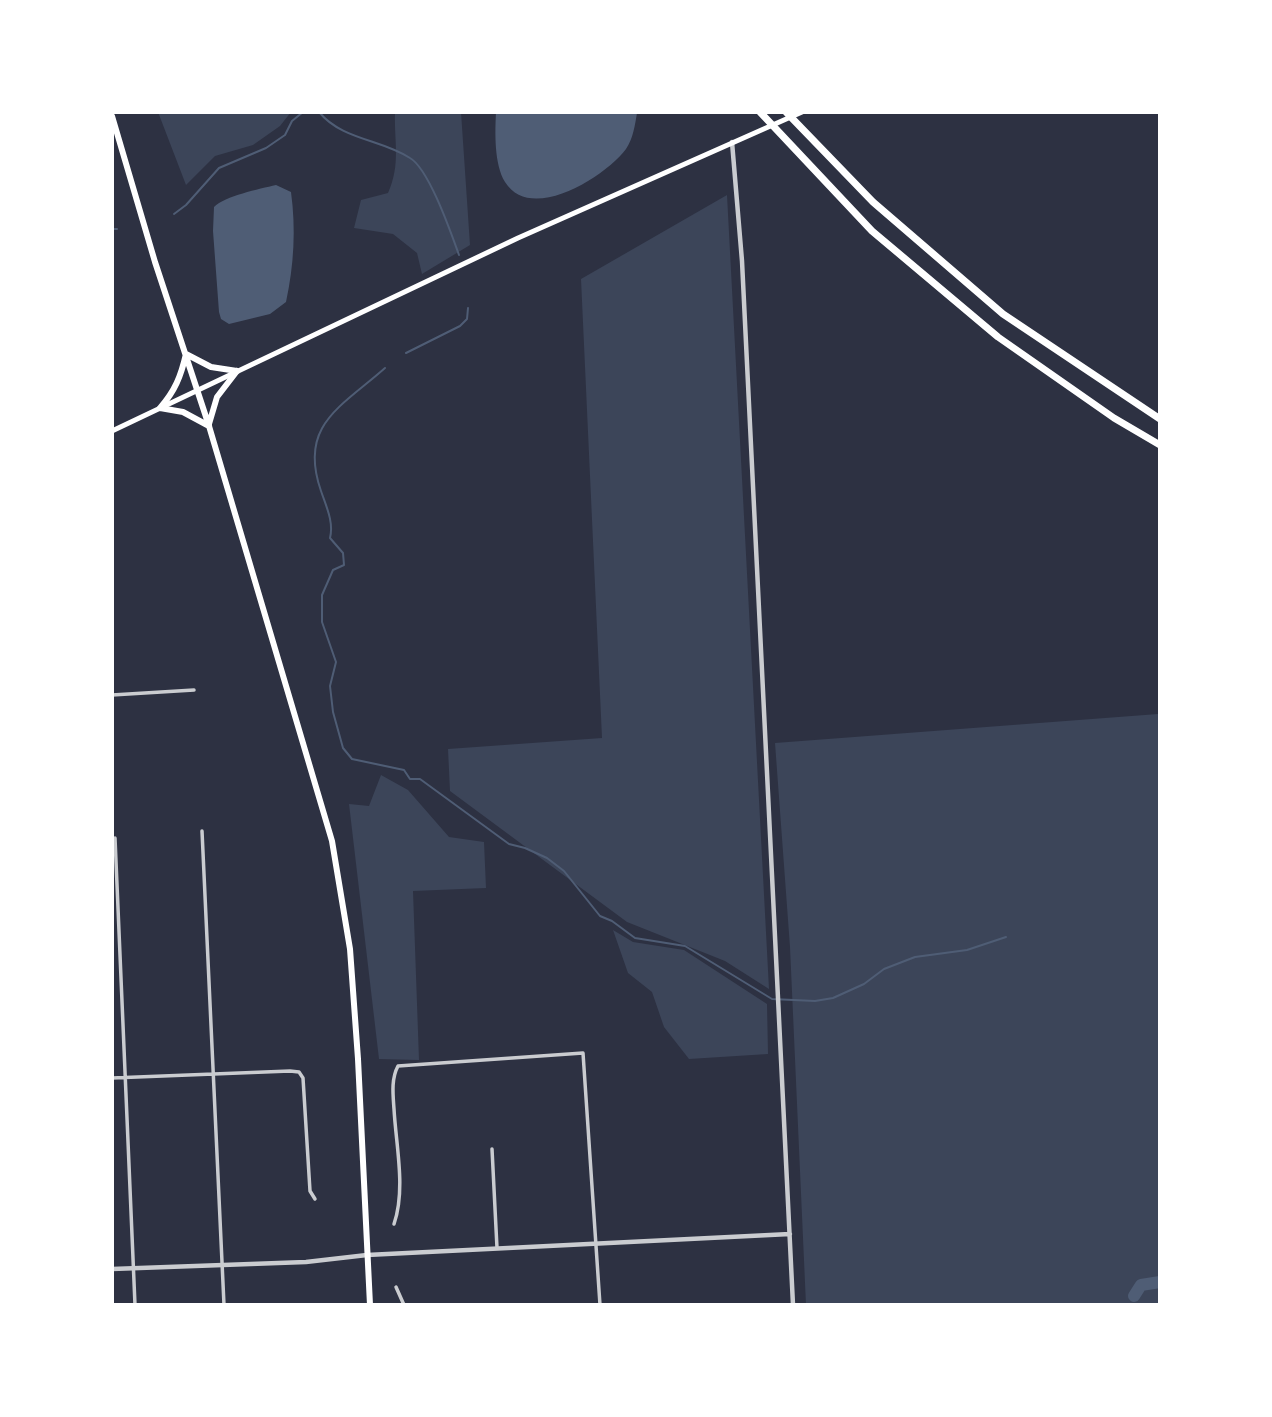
<!DOCTYPE html>
<html>
<head>
<meta charset="utf-8">
<style>
  body { margin:0 }
  #map { position:relative; width:1272px; height:1417px; overflow:hidden; background:#2d3142; font-family:Roboto,sans-serif }
  canvas { display:block }
  .frame { position:absolute; inset:0; border:114px solid #fff; pointer-events:none }
</style>
</head>
<body>
<div id="map">
<canvas width="1272" height="1417"></canvas>
<div class="frame"></div>
</div>
<script>
const ctx = document.querySelector('canvas').getContext('2d');
ctx.lineJoin = 'round';
function fill(path, color) {
  ctx.fillStyle = color;
  ctx.fill(path, 'evenodd');
}
function trace(path, color, width, dash) {
  ctx.strokeStyle = color;
  ctx.lineWidth = width;
  ctx.lineCap = dash ? 'butt' : 'round';
  ctx.setLineDash(dash || []);
  ctx.stroke(path);
}
const green = new Path2D(`
  M158 112H291L280 126 253 145 215 156 186 185Z
  M395 112H461L470 245 422 274 417 253 393 234 354 228 361 200 388 193C401 164 394 142 395 112Z
  M727 195 769 989 725 961 627 922 450 791 448 749 602 738 581 279Z
  M1158 714 1160 1305H806L790 947 775 743Z
  M381 775 408 790 449 837 484 842 486 888 413 891 419 1060 379 1059 349 804 369 806Z
  M613 930 633 942 684 950 767 1004 768 1054 689 1059 664 1027 652 992 628 973Z`);
const water = new Path2D(`
  M496 112H637V113C635 125 633 139 626 149 606 176 531 224 505 182 494 164 495 132 496 112Z
  M276 185 291 192C296 229 294 265 286 302L270 314 229 324 221 319 219 312 213 231 214 207C225 196 259 189 276 185Z`);
const stream = new Path2D(`
  M319 112C342 140 381 139 410 158 429 169 451 233 459 255
  M174 214 186 205 219 168 266 148 285 135 292 121 303 112
  M112 229H117
  M406 353 460 326 467 319 468 308
  M385 368C341 407 298 425 321 491 326 506 334 522 330 538L343 553 344 565 333 570 322 595V622L336 662 330 686 333 712 343 748 352 759 404 770 410 779H420L509 844 525 848 547 858 564 871 600 916 612 921 635 938 685 946 772 999 815 1001 833 998 864 984 884 969 915 957 967 950 1006 937`);
const river = new Path2D(`
  M1134 1296 1141 1285 1160 1282`);
const minor = new Path2D(`
  M112 695 194 690
  M202 831 224 1305
  M115 838 135 1305
  M112 1078 290 1071 299 1072 303 1078 310 1191 315 1199
  M492 1149 497 1248
  M394 1224C406 1189 396 1146 394 1109 393 1095 391 1079 398 1066L583 1053 600 1305
  M396 1287 404 1305`);
const tertiary = new Path2D(`
  M732 142 742 261 793 1305
  M112 1269 306 1262 367 1255 790 1234`);
const secondary = new Path2D(`
  M112 431 518 238 802 112`);
const primary = new Path2D(`
  M112 116 155 262 209 426 332 841 350 949 358 1059 370 1305
  M160 408C175 391 181 376 186 354L211 367 237 371
  M160 408 183 412 209 426
  M209 424 217 397 237 371`);
const motorway = new Path2D(`
  M760 112 872 231 998 337 1114 418 1160 445
  M786 112 873 202 1003 314 1160 419`);
fill(green, '#3c4559');
fill(water, '#4f5d75');
trace(stream, '#4f5d75', 2);
trace(river, '#4f5d75', 12);
trace(minor, '#caccd0', 3.5);
trace(tertiary, '#caccd0', 4.5);
trace(secondary, '#fff', 5);
trace(primary, '#fff', 6);
trace(motorway, '#fff', 7);
</script>
</body>
</html>
